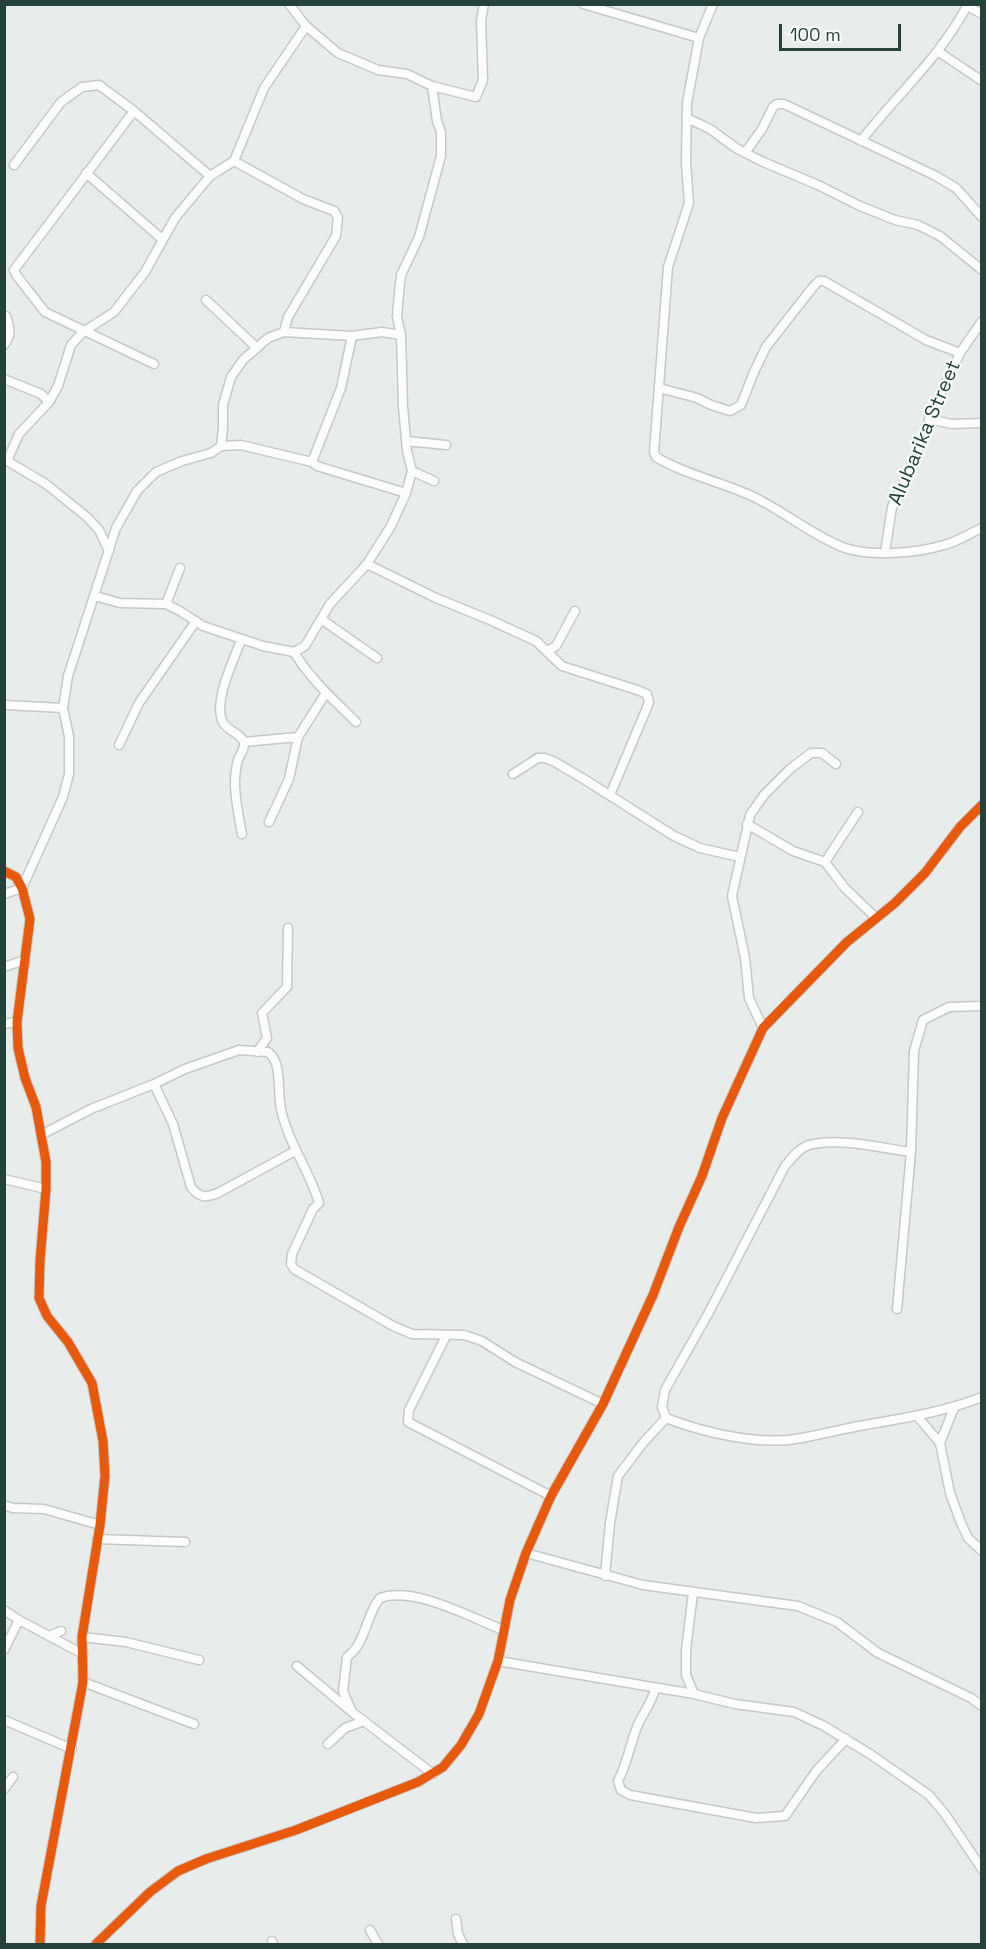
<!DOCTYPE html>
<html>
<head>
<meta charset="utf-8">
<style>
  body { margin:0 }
  #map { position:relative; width:986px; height:1949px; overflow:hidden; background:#e8edeb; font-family:"Space Grotesk",sans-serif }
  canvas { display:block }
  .frame { position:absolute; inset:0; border:6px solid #24423a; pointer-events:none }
  .scale { position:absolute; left:779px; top:24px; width:122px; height:27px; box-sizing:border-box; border:3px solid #24423a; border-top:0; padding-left:8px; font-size:18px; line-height:21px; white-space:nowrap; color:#24423a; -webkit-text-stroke:4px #f7fbf9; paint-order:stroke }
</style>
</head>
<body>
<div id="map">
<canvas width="986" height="1949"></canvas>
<div class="frame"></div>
<div class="scale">100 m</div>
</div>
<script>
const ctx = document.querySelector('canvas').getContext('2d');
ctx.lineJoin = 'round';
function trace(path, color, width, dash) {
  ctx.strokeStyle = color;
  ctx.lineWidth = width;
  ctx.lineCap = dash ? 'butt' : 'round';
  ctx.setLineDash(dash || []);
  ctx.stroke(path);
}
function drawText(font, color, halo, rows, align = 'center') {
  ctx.font = font + ' "Space Grotesk",sans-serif';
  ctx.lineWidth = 4.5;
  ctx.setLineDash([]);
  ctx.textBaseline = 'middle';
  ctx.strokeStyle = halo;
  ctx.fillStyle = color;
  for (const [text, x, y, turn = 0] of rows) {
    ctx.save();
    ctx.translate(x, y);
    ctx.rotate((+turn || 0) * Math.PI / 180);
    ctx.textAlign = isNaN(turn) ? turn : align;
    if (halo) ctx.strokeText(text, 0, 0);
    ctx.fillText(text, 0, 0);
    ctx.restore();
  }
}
const street = new Path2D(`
  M289 4 306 26 338 53 378 70 407 74 432 86 476 97 483 80 481 21 484 4
  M583 4 699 38
  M713 4 699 38 687 103 686 163 689 203 668 267 654 452 656 457C686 475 722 482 754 497 785 512 813 536 845 548 872 557 917 553 944 545 957 542 970 533 982 528
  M967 6 982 14
  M939 52 982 81
  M134 111 14 270 17 276 45 312 154 364
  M687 118 710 129 736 148 761 161 818 185 860 206 895 220 918 225 940 236 982 270
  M861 141C897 94 940 58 968 4
  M745 153 762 129 773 107 777 104H784L936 176 956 188 982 217
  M234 161 303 199 334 211 338 217 336 236 288 317 284 332
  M14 165 61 102 82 87 99 85 134 111 210 176
  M86 173 162 239
  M206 300 256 347
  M4 345C12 335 10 327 6 316
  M4 379 41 394 49 402
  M659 388 697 398 711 405 730 411 741 405 754 372 766 347 813 287 819 281H824L926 340 960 353
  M929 419 952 424 982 423
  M406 441 446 445
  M221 446 241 445 312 462 317 466 406 493
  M4 459 46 484 87 517 99 530 109 551
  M7 461 19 434 49 402 58 386 71 345 83 332 114 312 145 272 175 218 210 176 234 161 264 88 306 26
  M312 462 341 388 352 336
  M412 471 434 481
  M885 552 892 507 908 474 941 393 960 353 982 321
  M367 564 436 598 490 620 536 641 562 666 637 690 647 694 649 702 646 710 610 795
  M95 596 120 603 166 604 180 611 203 626 263 646 294 652 305 646 330 604 367 564 391 526 406 493 412 471 407 451 403 407 401 335 397 317 399 293 401 275 419 237 441 156V132L437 121 432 86
  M166 604 180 568
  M321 619 377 658
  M241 640C234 660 211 705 224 724 229 731 242 734 244 743 245 749 240 754 238 760 236 767 235 776 235 783 235 800 239 818 242 834
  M547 651 556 646 575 611
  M294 652C310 679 334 700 356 722
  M4 705 63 708
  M244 742 298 737
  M119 745 139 703 196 621
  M513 774 538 758H545L555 762 587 781 674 836 700 848 740 857
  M269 822 289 779 298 737 326 693
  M747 824 793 851 825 862 844 887 876 918
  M825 862 858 812
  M4 871 16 877 22 888 30 919 17 1022 18 1048 25 1078 36 1107 46 1162V1189L40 1261 39 1298 47 1316 68 1342 92 1383 103 1441 105 1476 100 1525 82 1637 83 1682 41 1906 40 1944
  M4 894 22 888 63 797 69 774V736L63 708 68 676 116 528 137 491 156 472 182 461 211 453 221 446 223 428V405L231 377 243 360 268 338 284 332 352 336 382 332 401 335
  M4 967 25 960
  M4 1024 17 1022
  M763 1028 749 998 745 958 732 896 750 815 764 795 790 769 811 753H822L836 764
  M257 1052 267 1038 262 1013 287 987 288 928
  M154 1084 173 1124 191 1187C200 1198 205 1198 218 1193L295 1151
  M41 1135 91 1109 154 1084 185 1069 239 1050 268 1052C283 1063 277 1092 281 1109 288 1143 310 1171 319 1203L313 1209 292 1254 291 1264 294 1269 393 1326 412 1334 464 1335 482 1341 515 1362 603 1404
  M911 1152C881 1148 838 1137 809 1145 799 1148 792 1158 785 1166L708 1314 665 1390 662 1407 666 1418C702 1432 749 1443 788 1440 814 1437 840 1429 865 1425 905 1418 944 1412 982 1397
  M4 1179 46 1189
  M897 1309 911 1152 914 1051 923 1020 949 1007 982 1006
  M446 1336 409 1410 408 1422 551 1496
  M917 1416 940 1443 950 1493 961 1523 968 1538 982 1551
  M940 1443 954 1408
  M4 1505 13 1508 44 1509 100 1525
  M97 1539 185 1542
  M526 1553 643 1585 798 1606 837 1622 878 1653 971 1698 982 1706
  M605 1576 610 1523 618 1476 643 1443 666 1418
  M693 1593 686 1650V1675L694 1694
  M4 1610 19 1620 83 1654
  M49 1636 61 1631
  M82 1637 126 1642 199 1660
  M4 1650 19 1620
  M498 1661 694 1694 735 1704 794 1712 824 1726 870 1754 929 1795 945 1814 982 1869
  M297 1666 352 1712 433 1774
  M83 1682 194 1724
  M655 1689C652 1703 642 1714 637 1727 630 1745 627 1764 618 1781L621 1790 630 1795 756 1818 785 1816 817 1770 846 1739
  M352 1712 343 1691 347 1657C367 1642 365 1616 380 1598 414 1586 470 1617 503 1630
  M4 1720 72 1749
  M328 1744 345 1728 364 1721
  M4 1789 13 1777
  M456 1919 458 1934 463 1944
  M370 1930 378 1944
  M272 1941 273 1944
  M96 1944 150 1892 178 1871 206 1859 296 1830 418 1782 443 1767 461 1745 479 1714 498 1661 510 1600 526 1553 551 1496 603 1404 653 1295 679 1227 702 1176 722 1118 763 1028 847 942 895 903 925 873 960 827 982 805`);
const cycleway = new Path2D(`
  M4 871 16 877 22 888 30 919 17 1022 18 1048 25 1078 36 1107 46 1162V1189L40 1261 39 1298 47 1316 68 1342 92 1383 103 1441 105 1476 100 1525 82 1637 83 1682 41 1906 40 1944
  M96 1944 150 1892 178 1871 206 1859 296 1830 418 1782 443 1767 461 1745 479 1714 498 1661 510 1600 526 1553 551 1496 603 1404 653 1295 679 1227 702 1176 722 1118 763 1028 847 942 895 903 925 873 960 827 982 805`);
const streetNames = [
  ["Alubarika Street",925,433,-67]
];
trace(street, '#c5cac8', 11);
trace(street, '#fcfcfc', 8);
trace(cycleway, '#e8590c', 9);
drawText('20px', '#24423a', '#f7fbf9', streetNames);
</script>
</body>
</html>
